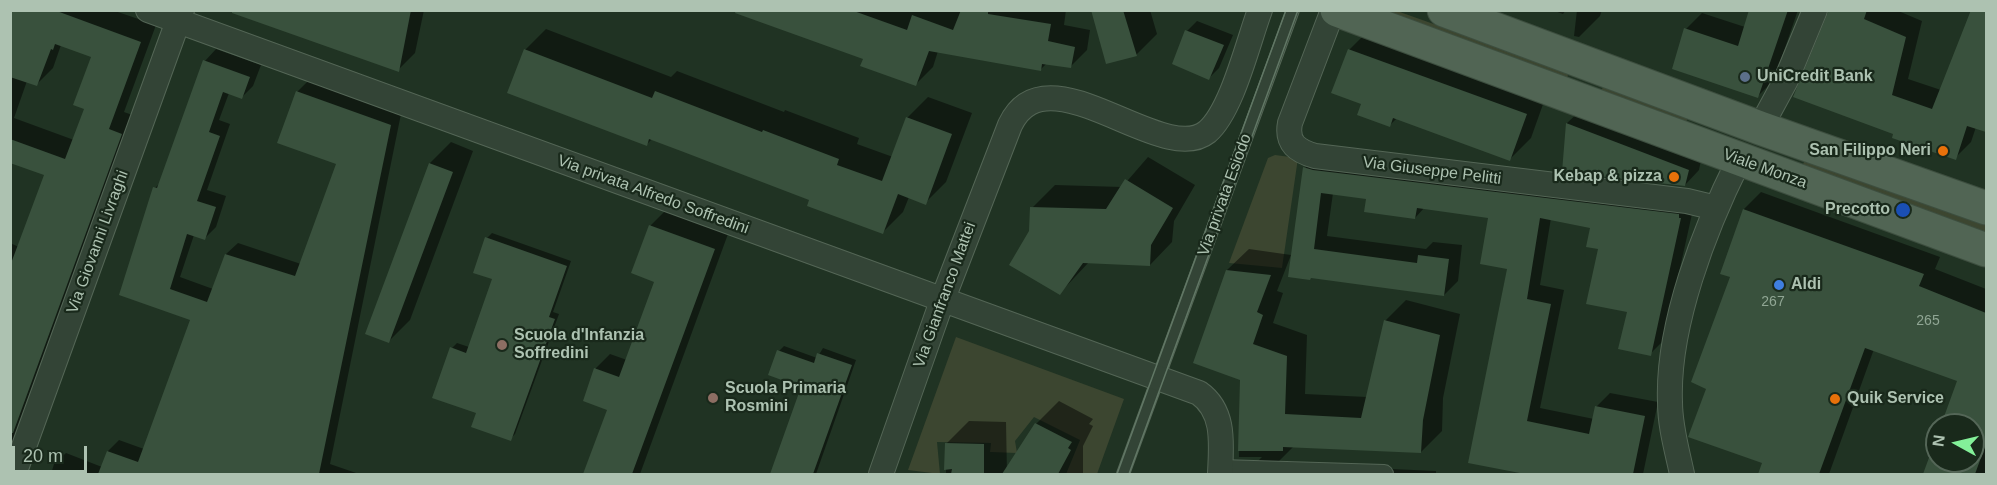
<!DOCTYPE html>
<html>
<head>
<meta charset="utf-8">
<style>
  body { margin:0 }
  #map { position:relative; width:1997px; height:485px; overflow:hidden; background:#203323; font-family:Helvetica,sans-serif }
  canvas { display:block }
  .frame { position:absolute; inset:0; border:12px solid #adc2b1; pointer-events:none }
  .north { position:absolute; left:1925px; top:413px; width:60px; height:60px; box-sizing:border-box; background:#19291b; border:2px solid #546657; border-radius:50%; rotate:278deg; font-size:16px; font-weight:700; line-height:24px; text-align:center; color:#adc2b1 }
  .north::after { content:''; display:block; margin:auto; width:21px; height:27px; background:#83f099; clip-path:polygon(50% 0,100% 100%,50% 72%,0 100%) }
  .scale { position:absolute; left:12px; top:446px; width:75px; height:27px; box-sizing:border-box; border:3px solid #adc2b1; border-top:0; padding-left:8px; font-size:18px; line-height:21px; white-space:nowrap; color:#adc2b1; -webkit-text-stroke:4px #19291b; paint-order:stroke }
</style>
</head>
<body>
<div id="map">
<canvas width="1997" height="485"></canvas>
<div class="frame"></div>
<div class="north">N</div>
<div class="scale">20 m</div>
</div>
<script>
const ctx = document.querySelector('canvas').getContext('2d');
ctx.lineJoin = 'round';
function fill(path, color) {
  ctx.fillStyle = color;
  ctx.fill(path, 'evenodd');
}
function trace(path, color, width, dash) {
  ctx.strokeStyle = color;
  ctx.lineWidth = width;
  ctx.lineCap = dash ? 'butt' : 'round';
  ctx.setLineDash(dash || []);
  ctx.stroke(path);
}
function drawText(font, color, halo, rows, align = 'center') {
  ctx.font = font + ' Helvetica,sans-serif';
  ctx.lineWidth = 4.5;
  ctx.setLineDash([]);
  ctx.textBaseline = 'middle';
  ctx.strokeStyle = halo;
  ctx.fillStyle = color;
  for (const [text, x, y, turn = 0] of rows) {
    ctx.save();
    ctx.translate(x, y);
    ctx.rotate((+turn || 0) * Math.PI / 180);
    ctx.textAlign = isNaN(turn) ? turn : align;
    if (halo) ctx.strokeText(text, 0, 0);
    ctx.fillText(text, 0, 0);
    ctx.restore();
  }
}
const green = new Path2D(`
  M1371 11H1397L1566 71 1568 75 1567 78Z
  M1603 87 1688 117 1685 125 1601 91Z
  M1275 155 1298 158 1282 268 1229 263 1268 158Z
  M1805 159 1986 224V234L1802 167Z
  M956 337 1124 399 1097 474H1066L1080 440 1034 417 1015 441 1017 453 990 452 991 443 937 442 940 474 908 470Z`);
const shadow = new Path2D(`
  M10 10H112L156 25 124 112 138 117 10 465V243L19 247 46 174 10 162ZM61 45 93 56 85 108 74 140 14 118 27 81 36 85 53 68Z
  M230 10H424L415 53 398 70Z
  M749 10H1066L1064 25 1090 30 1087 50 1070 67 1047 63 1040 70 938 51 933 67 916 84 865 58Z
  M1093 10H1150L1157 34 1136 55Z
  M1552 10H1566L1563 14Z
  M1577 10H1602L1600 16 1579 37 1574 36Z
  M1751 10H1798L1774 80 1758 96 1686 29 1702 13 1745 27Z
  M1830 10H1896L1922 21 1908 79 1941 90 1973 10H1986V131L1976 127 1971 142 1955 158 1895 133Z
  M1197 21 1233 35 1219 68 1209 78 1187 31Z
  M546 29 671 77 677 71 784 112 785 110 859 138 857 144 893 157 907 118 928 97 972 113 946 182 925 203 909 197 903 212 882 233 811 199 652 139 646 145 525 50Z
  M1370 29 1547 93 1531 138 1510 159 1397 118 1390 125 1363 103 1349 50Z
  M216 49 261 65 253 86 242 97 229 93 219 120 230 124 207 190 226 196 216 227 205 238 194 235 180 277 213 289 226 254 238 243 301 264 338 163 297 92 308 81 401 114 330 464 359 474H51L54 464 66 453 102 467 108 451 119 440 144 449 192 319 120 294 155 188 161 182 205 61Z
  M1582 109 1702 155 1699 170 1685 185 1564 170 1567 123Z
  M451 142 473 151 410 320 389 341 430 163Z
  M1319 154 1694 205 1664 340 1650 354 1629 311 1591 227 1551 218 1540 285 1564 290 1540 408 1594 419 1596 407 1610 393 1658 402 1643 474H1533L1470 462 1509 268 1490 216 1425 207 1415 218 1368 198 1333 193 1327 236 1426 249 1433 242 1462 245 1458 281 1444 295 1312 276 1305 168Z
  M1148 157 1195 185 1174 221 1172 242 1150 265 1089 262 1060 293 1031 231 1032 208 1055 185 1122 187Z
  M1761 192 1940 257 1935 269 1986 289 1985 474H1925L1937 440V461H1973V425H1942L1959 380 1874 349 1829 474H1759L1764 462 1707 388 1732 277 1722 273 1744 209Z
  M665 211 728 234 640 474H585L609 409 584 400 596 368 610 354 627 360 656 281 633 272 651 225Z
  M492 233 571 261 553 312 559 314 515 434 510 439 478 412 452 348 457 343 469 347 494 279 487 238Z
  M1249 249 1291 255 1277 291 1283 293 1273 323 1307 335 1305 394 1367 397 1385 321 1406 300 1460 314 1443 398 1442 431 1421 452 1294 446 1279 461 1302 462V465L1436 471V474H1245L1262 457H1239L1241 379 1227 270Z
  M784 346 817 358 823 348 856 360 816 474H772L803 386 779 351Z
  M1059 401 1093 419 1089 424 1093 426 1083 446V474H1023L1022 446 1036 424Z
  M969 421 1006 422 1007 474H946V444Z`);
const building = new Path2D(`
  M10 10H54L141 42 109 129 122 134 13 433H10V266L44 175 10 163V139L65 159 84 109 73 105 91 57 55 44 53 50 51 49 37 86 10 77Z
  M232 10H411L399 72 232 13Z
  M736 10H851L907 30 912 15 953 30 961 10H988V14L1051 24 1048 41 1075 47 1071 68 1042 64 1041 71 929 51 916 86 860 66 863 59 735 13Z
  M1091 10H1123L1137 56 1106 64Z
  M1749 10H1788L1758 98 1672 69 1684 28 1738 46Z
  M1829 10H1867L1864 19 1906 37 1892 95 1932 109 1971 10H1986V132L1967 126 1956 160 1892 138 1893 134 1793 97Z
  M1185 30 1224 45 1209 80 1172 64Z
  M524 49 652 98 655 91 762 132 763 130 839 159 837 165 882 181 906 117 952 134 926 205 898 194 883 234 807 206 809 200 681 151 649 139 647 146 507 93Z
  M1348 49 1527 114 1510 161 1393 118 1390 127 1357 115 1361 104 1331 93Z
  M203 60 250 77 242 99 223 92 209 132 220 136 197 201 216 207 205 240 187 234 170 289 207 302 225 254 295 276 336 164 277 143 296 91 391 125 319 474H98L107 451 138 462 190 320 119 295 153 187 157 188Z
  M1566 123 1689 170 1685 186 1562 172Z
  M429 163 453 172 389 343 365 334Z
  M1303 167 1313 170 1679 214V218H1681L1651 356 1618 349 1627 312 1586 304 1598 249 1586 247 1590 228 1540 218 1527 299 1551 304 1527 421 1589 434 1595 406 1645 416 1633 474H1525L1468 463 1507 269 1480 264 1488 218 1417 208 1415 219 1364 212 1366 199 1321 193 1314 249 1417 263 1418 255 1449 259 1444 296 1311 278 1310 280 1288 277Z
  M1125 179 1173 208 1151 245 1150 266 1083 263 1060 295 1009 265 1029 231 1030 207 1106 209Z
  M1743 209 1924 274 1919 286 1986 313V444L1975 474H1923L1937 436V461H1973V425H1941L1957 381 1865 348 1819 474H1758L1762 463 1688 437 1706 389 1691 382 1730 277 1720 274Z
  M649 225 715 249 632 474H583L607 410 583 401 594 368 619 377 654 282 631 273Z
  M485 237 567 266 549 317 555 319 511 441 471 427 476 413 432 398 450 347 466 353 492 279 473 273Z
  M1226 270 1271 275 1257 312 1263 315 1253 344 1287 356 1285 414 1361 418 1384 320 1440 335 1423 420 1421 453 1283 447V451H1238L1240 380 1193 363Z
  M777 350 814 363 817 353 852 365 813 474H770L801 387 768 375Z
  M1035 423 1072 442 1068 448 1071 450 1058 474H1002Z
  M945 443 984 444V474H951L952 469 944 470Z`);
const service = new Path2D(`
  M1123 474 1293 10`);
const pedestrian = new Path2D(`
  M1221 469 1384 474`);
const minor = new Path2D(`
  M148 10 1199 393C1226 412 1221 446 1220 474
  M1333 10 1290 123C1286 144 1298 151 1315 156L1687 201 1716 208
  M1760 128 1786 80 1815 10
  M14 474 182 10
  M881 474 942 301 1010 125C1047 47 1162 168 1207 132 1232 111 1248 42 1260 10
  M1682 474C1677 450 1670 427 1670 402 1667 325 1705 228 1739 160`);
const primary = new Path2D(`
  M1337 10 1986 250
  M1444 10 1760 128 1986 208`);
const tram = new Path2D(`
  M1117 474 1286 10
  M1129 474 1298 10`);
const markers = [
  [1745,77,6,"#5c6f8a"],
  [1943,151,6,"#e8710a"],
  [1674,177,6,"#e8710a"],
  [1903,210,8,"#1a4fb4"],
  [1779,285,6,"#3f7fe0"],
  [502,345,6,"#8d6e63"],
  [713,398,6,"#8d6e63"],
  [1835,399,6,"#e8710a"]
];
const numberNames = [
  ["267",1773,302],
  ["265",1928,321]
];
const poiNames = [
  ["UniCredit Bank",1757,77],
  ["San Filippo Neri",1931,151,"right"],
  ["Kebap & pizza",1662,177,"right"],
  ["Precotto",1890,210,"right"],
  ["Aldi",1791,285],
  ["Scuola d'Infanzia",514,336],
  ["Soffredini",514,354],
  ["Scuola Primaria",725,389],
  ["Rosmini",725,407],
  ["Quik Service",1847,399]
];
const streetNames = [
  ["Viale Monza",1765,169,20],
  ["Via Giuseppe Pelitti",1432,171,7],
  ["Via privata Alfredo Soffredini",653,195,20],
  ["Via privata Esiodo",1225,195,-70],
  ["Via Giovanni Livraghi",98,242,-70],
  ["Via Gianfranco Mattei",945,295,-70]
];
fill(green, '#3c4630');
fill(shadow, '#0007');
fill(building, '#39513d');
trace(service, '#546656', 14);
trace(pedestrian, '#546656', 20);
trace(minor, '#546656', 26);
trace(primary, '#3d4e3f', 35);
trace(service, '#334436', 12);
trace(pedestrian, '#334436', 18);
trace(minor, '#334436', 24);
trace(primary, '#516554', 33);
trace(tram, '#617765', 1.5);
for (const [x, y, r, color] of markers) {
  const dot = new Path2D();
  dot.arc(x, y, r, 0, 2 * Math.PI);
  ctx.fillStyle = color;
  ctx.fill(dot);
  trace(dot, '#19291b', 2);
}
drawText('14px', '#90a694', null, numberNames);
drawText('bold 16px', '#adc2b1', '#19291b', poiNames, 'left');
drawText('16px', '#adc2b1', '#19291b', streetNames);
</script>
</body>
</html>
